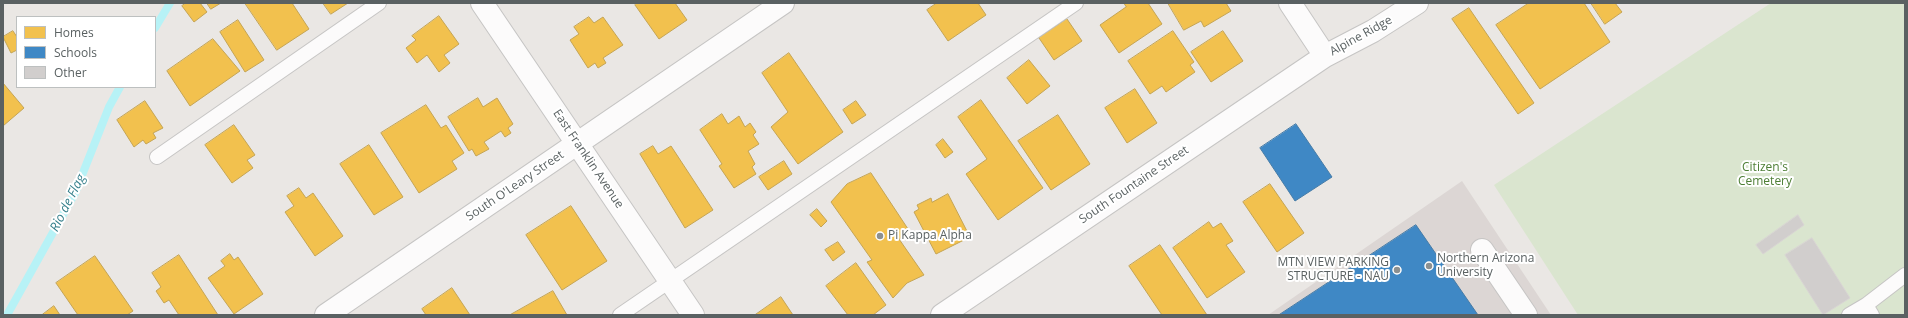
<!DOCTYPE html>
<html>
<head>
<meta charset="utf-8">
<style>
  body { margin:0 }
  #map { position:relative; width:1908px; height:318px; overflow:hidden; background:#eae7e4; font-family:"Open Sans",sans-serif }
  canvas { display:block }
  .frame { position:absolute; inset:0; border:4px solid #5a6162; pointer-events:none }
  .legend { position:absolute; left:16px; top:16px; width:140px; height:72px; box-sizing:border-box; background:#fff; border:1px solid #bdc0c0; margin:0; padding:5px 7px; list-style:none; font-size:12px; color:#5a6162 }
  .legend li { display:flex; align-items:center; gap:8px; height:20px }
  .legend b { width:20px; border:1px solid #bdc0c0 }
</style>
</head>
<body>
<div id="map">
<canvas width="1908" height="318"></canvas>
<div class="frame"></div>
<ul class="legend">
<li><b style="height:11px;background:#f2c14e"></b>Homes</li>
<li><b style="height:11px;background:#3f88c5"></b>Schools</li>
<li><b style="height:11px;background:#d1cecd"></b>Other</li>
</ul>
</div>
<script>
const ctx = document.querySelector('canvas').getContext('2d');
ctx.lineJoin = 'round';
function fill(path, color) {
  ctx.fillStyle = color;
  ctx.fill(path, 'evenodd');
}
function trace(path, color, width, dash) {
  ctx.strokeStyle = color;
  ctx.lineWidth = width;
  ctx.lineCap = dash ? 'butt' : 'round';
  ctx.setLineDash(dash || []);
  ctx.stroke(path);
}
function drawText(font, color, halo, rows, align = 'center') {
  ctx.font = font + ' "Open Sans",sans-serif';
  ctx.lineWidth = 4;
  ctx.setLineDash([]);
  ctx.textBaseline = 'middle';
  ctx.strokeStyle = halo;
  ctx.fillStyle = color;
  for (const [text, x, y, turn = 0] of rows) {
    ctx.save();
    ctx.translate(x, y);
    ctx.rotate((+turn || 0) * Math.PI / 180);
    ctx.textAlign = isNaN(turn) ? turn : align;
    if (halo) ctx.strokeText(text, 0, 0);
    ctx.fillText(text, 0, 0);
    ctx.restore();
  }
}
const education = new Path2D(`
  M1462 181 1551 315H1268Z`);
const green = new Path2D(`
  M1771 3H1905V315H1578L1494 185Z`);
const homes = new Path2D(`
  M186 3H200L207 12 194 22 182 6Z
  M207 3H221L211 9Z
  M245 3H292L309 29 277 50Z
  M323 3H348L331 14Z
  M637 3H675L687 20 659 39 635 5Z
  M937 3H978L986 15 948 41 927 10Z
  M1124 3H1148L1162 24 1119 53 1100 25 1126 7Z
  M1168 3H1226L1231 11 1204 27 1201 21 1184 30Z
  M1529 3H1584L1610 42 1540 89 1496 25Z
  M1591 3H1615L1622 12 1605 24Z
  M1469 8 1534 103 1518 114 1452 19Z
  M439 16 459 44 444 55 450 63 439 72 427 55 417 63 406 48 416 40 412 36Z
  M589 17 594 23 603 17 623 45 603 58 606 63 598 68 595 63 588 68 570 40 579 34 574 27Z
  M1067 19 1082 41 1054 60 1039 38Z
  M238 20 264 60 245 72 220 32Z
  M13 31 17 37V50L11 53 3 37Z
  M1173 31 1194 62 1190 65 1195 72 1166 92 1162 86 1150 94 1128 61Z
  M1223 31 1243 61 1211 82 1191 52Z
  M213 39 240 71 190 106 167 71Z
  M789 53 843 132 798 164 771 127 788 112 762 73Z
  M1029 60 1050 86 1027 104 1007 78Z
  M3 83 24 108 3 126Z
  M1135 89 1157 123 1127 143 1105 108Z
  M478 98 483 107 497 98 513 124 508 128 511 133 505 137 501 131 484 142 489 149 476 156 472 149 469 151 448 117Z
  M981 100 1043 188 998 220 966 174 987 159 958 117Z
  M145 101 163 128 153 133 156 138 146 144 143 140 134 147 117 120Z
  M856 101 866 115 852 124 843 110Z
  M426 105 441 128 446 125 464 153 452 161 457 169 419 193 381 133Z
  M722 114 728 124 739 116 745 127 750 123 756 132 753 135 759 144 748 151 755 164 752 167 756 174 734 188 719 166 722 164 700 130Z
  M1058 115 1090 164 1051 190 1018 141Z
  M234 125 255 155 247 160 253 168 232 183 205 145Z
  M943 139 953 152 945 158 936 145Z
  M369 145 403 197 374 215 340 164Z
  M653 146 658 154 671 146 713 210 685 228 640 154Z
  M784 161 792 174 768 190 759 177Z
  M871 173 910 232 899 239 924 275 907 283 893 298 867 262 872 260 831 202 847 184Z
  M1270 184 1304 233 1277 252 1243 202Z
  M299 188 306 198 313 193 343 236 315 256 285 212 294 206 287 196Z
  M948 194 970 237 936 254 914 212 919 209 917 205 931 198 932 202Z
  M571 206 607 261 562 290 526 235Z
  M817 209 827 221 821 227 810 215Z
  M1209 222 1213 228 1221 223 1233 241 1226 245 1245 272 1207 298 1173 248Z
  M838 242 845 252 833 261 825 250Z
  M1160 245 1207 315H1162L1129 266Z
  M230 254 234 260 238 257 263 294 234 314 208 278 225 266 221 261Z
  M179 255 218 315H179L169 300 164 303 156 291 161 287 152 273Z
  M95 256 133 311 127 315H78L56 283Z
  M856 263 886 305 873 315H848L826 286Z
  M452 288 470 315H426L422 309Z
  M553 291 567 315H510Z
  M781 297 793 315H755Z
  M54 306 60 315H42Z`);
const schools = new Path2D(`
  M1296 124 1332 177 1295 201 1260 148Z
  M1416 225 1478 315H1279Z`);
const stream = new Path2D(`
  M155 28 170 3
  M7 315 75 193 109 107 120 87`);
const building = new Path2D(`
  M1798 215 1804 225 1763 254 1756 245Z
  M1812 238 1850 298 1823 315 1785 255Z`);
const lane = new Path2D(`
  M157 157 379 3
  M1866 305 1905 275
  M620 315 1076 3
  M1849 315 1866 305 1872 315`);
const street = new Path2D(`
  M1290 3 1325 56
  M1482 250 1526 315
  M326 315 783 3
  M942 315 1325 56 1373 31 1417 3`);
const secondary = new Path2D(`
  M482 3 693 315`);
const markers = [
  [880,236,4,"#8c9090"],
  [1429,266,4,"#8c9090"],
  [1397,270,4,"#8c9090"]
];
const streetNames = [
  ["Alpine Ridge",1361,36,-29],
  ["East Franklin Avenue",588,159,56],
  ["South Fountaine Street",1134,185,-34],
  ["South O'Leary Street",515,186,-34]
];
const parkNames = [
  ["Citizen's",1765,168],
  ["Cemetery",1765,182]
];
const poiNames = [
  ["Pi Kappa Alpha",888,236],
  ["Northern Arizona",1437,259],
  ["University",1437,273],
  ["MTN VIEW PARKING",1389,263,"right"],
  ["STRUCTURE - NAU",1389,277,"right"]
];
const waterNames = [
  ["Rio de Flag",68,203,-63]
];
fill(education, '#dcd6d4');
fill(green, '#dae5cf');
fill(homes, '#f2c14e');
trace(homes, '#c4a454', 1);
fill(schools, '#3f88c5');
trace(schools, '#477ca7', 1);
trace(stream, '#b7f2f6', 8);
fill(building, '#d1cecd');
trace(building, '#d9d5d4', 1);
trace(lane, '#c6c5c4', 16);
trace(street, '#c6c5c4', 24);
trace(secondary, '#c6c5c4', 24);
trace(lane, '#fcfbfb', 14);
trace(street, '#fcfbfb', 22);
trace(secondary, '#fcfbfb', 22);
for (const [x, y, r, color] of markers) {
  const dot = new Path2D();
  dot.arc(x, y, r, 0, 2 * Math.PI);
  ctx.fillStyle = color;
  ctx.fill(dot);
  trace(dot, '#fff', 1.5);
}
drawText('12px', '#5a6162', '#fff', streetNames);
drawText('12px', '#4d7e35', '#fff', parkNames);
drawText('12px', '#5a6162', '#fff', poiNames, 'left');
drawText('italic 13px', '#357f8b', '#fff', waterNames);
</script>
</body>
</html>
